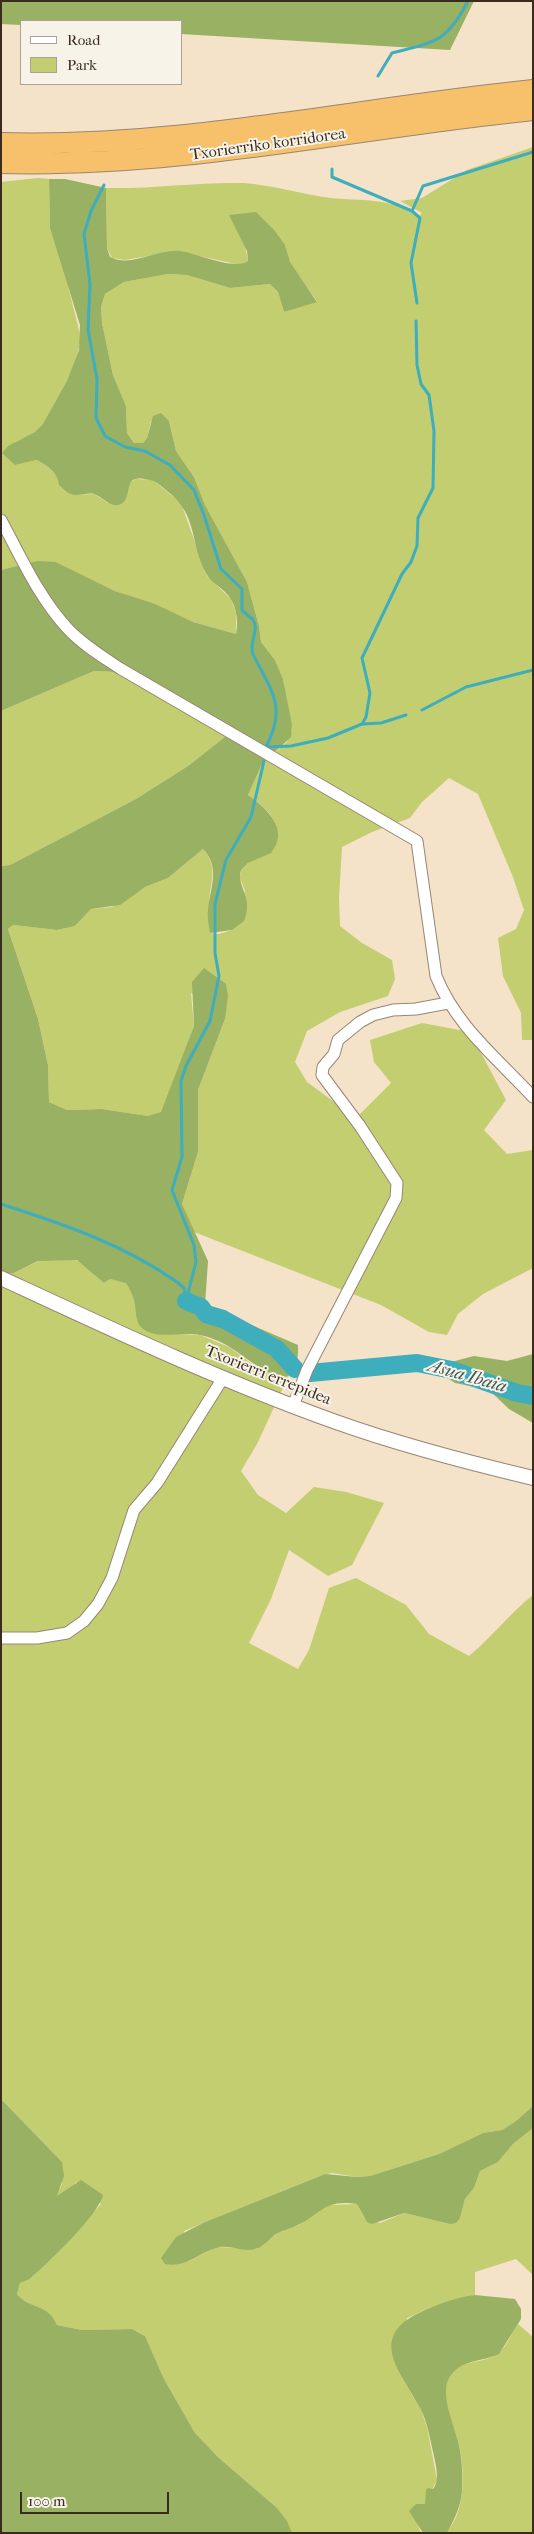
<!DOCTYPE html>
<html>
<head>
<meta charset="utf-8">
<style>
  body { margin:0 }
  #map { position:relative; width:534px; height:2534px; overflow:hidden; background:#f4e2c9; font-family:"IM FELL French Canon",serif }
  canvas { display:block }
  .frame { position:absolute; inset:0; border:2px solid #3b2a1e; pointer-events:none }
  .legend { position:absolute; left:20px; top:20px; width:162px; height:65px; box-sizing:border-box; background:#f7f3e8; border:1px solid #aca397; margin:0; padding:6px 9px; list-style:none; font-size:15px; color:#3b2a1e }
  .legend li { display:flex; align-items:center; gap:10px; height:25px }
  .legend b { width:25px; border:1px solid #aca397 }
  .scale { position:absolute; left:20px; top:2492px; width:149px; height:22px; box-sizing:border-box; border:2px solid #3b2a1e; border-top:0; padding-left:6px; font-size:15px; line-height:18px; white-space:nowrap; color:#3b2a1e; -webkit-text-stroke:4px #f7f3e8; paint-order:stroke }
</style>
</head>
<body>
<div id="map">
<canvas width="534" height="2534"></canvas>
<div class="frame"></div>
<ul class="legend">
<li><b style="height:6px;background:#fff"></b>Road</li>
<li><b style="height:14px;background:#c2ce70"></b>Park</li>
</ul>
<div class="scale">100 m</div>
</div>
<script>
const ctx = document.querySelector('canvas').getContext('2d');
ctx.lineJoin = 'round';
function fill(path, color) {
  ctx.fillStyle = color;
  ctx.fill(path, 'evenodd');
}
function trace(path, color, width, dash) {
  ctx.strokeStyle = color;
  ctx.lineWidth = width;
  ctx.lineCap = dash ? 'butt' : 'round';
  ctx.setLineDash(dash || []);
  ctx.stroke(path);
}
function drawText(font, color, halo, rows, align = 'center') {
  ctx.font = font + ' "IM FELL French Canon",serif';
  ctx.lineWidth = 4;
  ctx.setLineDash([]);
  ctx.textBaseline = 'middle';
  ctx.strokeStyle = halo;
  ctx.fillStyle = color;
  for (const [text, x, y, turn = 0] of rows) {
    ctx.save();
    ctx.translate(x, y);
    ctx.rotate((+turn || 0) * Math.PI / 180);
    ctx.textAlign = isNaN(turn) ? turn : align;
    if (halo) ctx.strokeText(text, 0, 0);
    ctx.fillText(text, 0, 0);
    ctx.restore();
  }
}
const green = new Path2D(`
  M533 147V1040H522L521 1013 503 976 498 938 516 929 524 910 513 877 478 794 449 778 422 802 410 818 372 832 342 847 339 898 340 926 362 943 392 960 395 979 388 996 340 1012 307 1031 295 1062 307 1082 356 1118 391 1083 374 1062 370 1040 422 1023 470 1032 506 1100 484 1130 507 1154 533 1150V1268L483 1294 458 1314 447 1335 429 1332 381 1305 194 1232 182 1204 198 1152V1090L225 1019 191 993 194 1026 165 1107 159 1114 148 1116 102 1109 67 1110 49 1102 48 1065 38 1019 8 929 13 925 57 930 75 926 91 909 112 907 145 887 168 878 203 849C218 866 211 881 209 901 208 912 210 923 210 933L219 934 232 930 245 891 240 878 241 870 248 863 274 849C284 824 268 808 248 795L262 764 287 742 292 730 283 679 275 660 261 642 259 626 247 582 205 505 194 477 176 451 169 421H151L147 438 143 443H134L127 433 126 406 113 375 102 323 101 307 105 294 124 282 168 274 187 275 230 288 270 284 278 292 284 312 317 301 289 262 285 245 245 246 248 261 240 265 177 251 125 260 112 258 107 248 106 188C152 189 197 182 243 183 272 185 301 194 330 198 360 201 393 197 418 217L422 213 400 201 422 198 467 170Z
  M38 178 49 179 50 228 62 262 81 338C78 361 56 413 39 429 33 435 23 438 15 442V465L37 460 48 467 77 495 94 494 108 503 126 499 129 483 136 479 153 480 181 503 207 576 231 599 236 613V634L193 622 155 605 115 591 56 562 1 570V182Z
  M94 671 116 672 230 733 188 766 136 799 10 865 1 866V711Z
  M73 1259 83 1263 104 1283 110 1279 126 1282 135 1301 139 1323 146 1330 154 1333 200 1335 229 1347 252 1364 271 1374 289 1375 257 1444 241 1471 258 1495 286 1513 314 1487 346 1492 384 1503 352 1565 328 1576 289 1550 271 1599 249 1643 298 1669 309 1650 329 1588 356 1578 406 1605 429 1634 469 1656C492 1637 510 1613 533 1595V2106L516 2121 502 2130 483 2133 439 2154 370 2176 357 2177 332 2173 317 2177 184 2231 189 2261 217 2247 256 2249 278 2233 299 2225 318 2210 329 2205 357 2204 364 2217 380 2223 404 2213 450 2224 460 2218 465 2199 474 2188 480 2171 498 2162 513 2144 533 2128V2275L516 2259 475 2272V2295L429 2308 407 2318 402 2378 421 2410 427 2427 437 2480 425 2504 416 2505 413 2508 420 2531 423 2533H292L276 2507 219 2458 195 2433 164 2379 145 2336 132 2329 82 2330 57 2325C49 2305 29 2309 17 2294L20 2283 31 2278 101 2204 76 2182 71 2189 56 2197 62 2184V2162L1 2099V1274L14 1273 41 1260Z
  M518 2324 533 2337V2533H446C467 2510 465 2469 458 2441 453 2422 439 2396 449 2377 459 2359 481 2364 496 2355 506 2349 511 2333 518 2324Z`);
const forest = new Path2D(`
  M1 1H474L450 50 181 34V21H21V25L1 24Z
  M49 179H65L106 188 107 248 110 257C131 268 157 249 180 251 196 253 235 271 248 261L247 251 229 215 256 212 274 230 285 245 290 262 317 302 284 312 278 292 270 284 230 288 187 275 168 274 124 282 105 294 101 307 102 323 113 375 126 406 127 433 134 443H143L147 438 153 416 161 413 169 421 176 451 194 477 205 505 247 582 259 626 261 642 275 660 283 679 292 725 291 737 262 764 248 795C267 808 290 830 271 853L248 863 241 870C236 887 254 897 244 921L232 930 210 933C209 926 207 918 208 910 210 888 221 868 203 849L168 878 145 887 120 905 91 909 75 926 57 930 13 925 8 929 38 1019 48 1065 49 1102 67 1110 102 1109 148 1116 161 1112 194 1026 192 982 204 968 226 984 228 996 225 1019 198 1090V1152L182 1204 208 1261 205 1305 298 1345C300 1407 253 1361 228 1346 220 1341 209 1337 200 1335 182 1331 158 1340 143 1329 134 1322 137 1309 134 1300 132 1294 129 1288 126 1283L110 1279 104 1283 77 1260 38 1261 14 1273 1 1274V866L10 865 136 799 188 766 230 733 116 672 94 671 1 711V570L38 561 56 562 115 591 155 604 193 622 236 634C239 620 236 602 225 592 218 585 210 582 206 573 189 542 199 515 166 490 161 486 156 481 150 480 119 472 135 496 121 504 111 509 103 497 94 494 87 492 78 497 71 494 67 493 63 488 59 485 58 472 47 466 37 460L15 465 2 453 8 446 35 432 43 424 67 381 79 350 80 325 50 228Z
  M533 1354V1423L509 1409 489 1390 455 1383 436 1370 447 1363 474 1356 507 1361Z
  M1 2099 62 2162 64 2176 57 2196 81 2180 103 2195C99 2214 49 2262 33 2276 30 2280 24 2281 20 2283L17 2294C30 2310 48 2303 57 2325L82 2330 132 2329 145 2336 164 2379 195 2433 219 2458 276 2507 287 2521 292 2533H1Z
  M533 2106V2128L513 2144 498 2162 480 2171 474 2188 465 2199 460 2218 456 2223 450 2224 404 2213 372 2224 367 2222 357 2204C324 2199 322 2213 298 2225 291 2229 283 2230 276 2234 270 2238 265 2245 258 2248 244 2254 229 2243 216 2248 198 2254 185 2268 165 2264L161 2258 176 2237 203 2223 325 2174 357 2177 370 2176 439 2154 483 2133 502 2130 516 2121Z
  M475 2295 515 2299 521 2309V2319L499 2354C482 2362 463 2359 451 2375 438 2391 454 2424 458 2441 462 2457 463 2476 462 2491 461 2506 455 2518 448 2531L446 2533H423L409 2511 416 2504H425L426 2490 428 2488 433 2489C440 2481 436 2466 434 2456 430 2440 428 2423 420 2408 401 2372 366 2337 421 2312 438 2304 457 2297 475 2295Z`);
const stream = new Path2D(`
  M378 76 392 53C435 42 446 43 468 1
  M332 169V177L412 211
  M104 185 91 211 84 234 90 284 88 330 97 379 96 418 105 436 125 447 145 451 170 465 194 490 204 515 221 569 242 589V610C245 614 251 617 253 620 260 630 248 643 253 654 270 690 288 705 266 747
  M417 303 411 263 420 218 412 211 423 186 533 152
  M422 710 466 687 533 670
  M363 724 381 723 406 715
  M266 747 291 746 328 738 362 724 366 717 370 693 362 658 402 574 411 562 417 546 418 518 433 488 434 431 429 395 421 384 417 365 416 321
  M1 1204C63 1224 123 1244 177 1282L184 1288 186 1297
  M186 1301 196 1262 194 1245 172 1190 182 1157 181 1081 186 1066 210 1021 219 976 215 953V904L226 860 251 817 264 761`);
const river = new Path2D(`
  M186 1301 201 1307 206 1314 223 1319 277 1349 295 1369
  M310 1373 417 1363 452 1370 517 1393 533 1396`);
const minor = new Path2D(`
  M1 520C21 557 39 598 68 629 83 645 103 657 121 669L417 841 436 976C456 1026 497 1058 533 1097
  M293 1406 307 1370 396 1198 397 1183 360 1126 322 1075 323 1067 334 1054 338 1040 360 1022 373 1015 393 1010 416 1009 448 1003
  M1 1638H37L67 1633 84 1621 98 1604 112 1578 134 1510 157 1483 223 1378`);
const tertiary = new Path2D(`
  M1 1278C111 1329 221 1381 336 1422 400 1445 466 1462 533 1478`);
const motorway = new Path2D(`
  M1 143C181 148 355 108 533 90
  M1 163C181 168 355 128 533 110`);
const streetNames = [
  ["Txorierriko korridorea",268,145,-8],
  ["Txorierri errepidea",268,1376,22]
];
const waterNames = [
  ["Asua Ibaia",467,1377,16]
];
fill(green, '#c2ce70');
fill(forest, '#99b162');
trace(stream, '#3eadbc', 3);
trace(river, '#3eadbc', 18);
trace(minor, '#988674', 13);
trace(tertiary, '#988674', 16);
trace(motorway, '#988674', 22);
trace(minor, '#fff', 11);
trace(tertiary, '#fff', 14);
trace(motorway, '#f7c06b', 20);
drawText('16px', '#3b2a1e', '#f7f3e8', streetNames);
drawText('italic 18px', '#3c5855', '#f7f3e8', waterNames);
</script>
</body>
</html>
